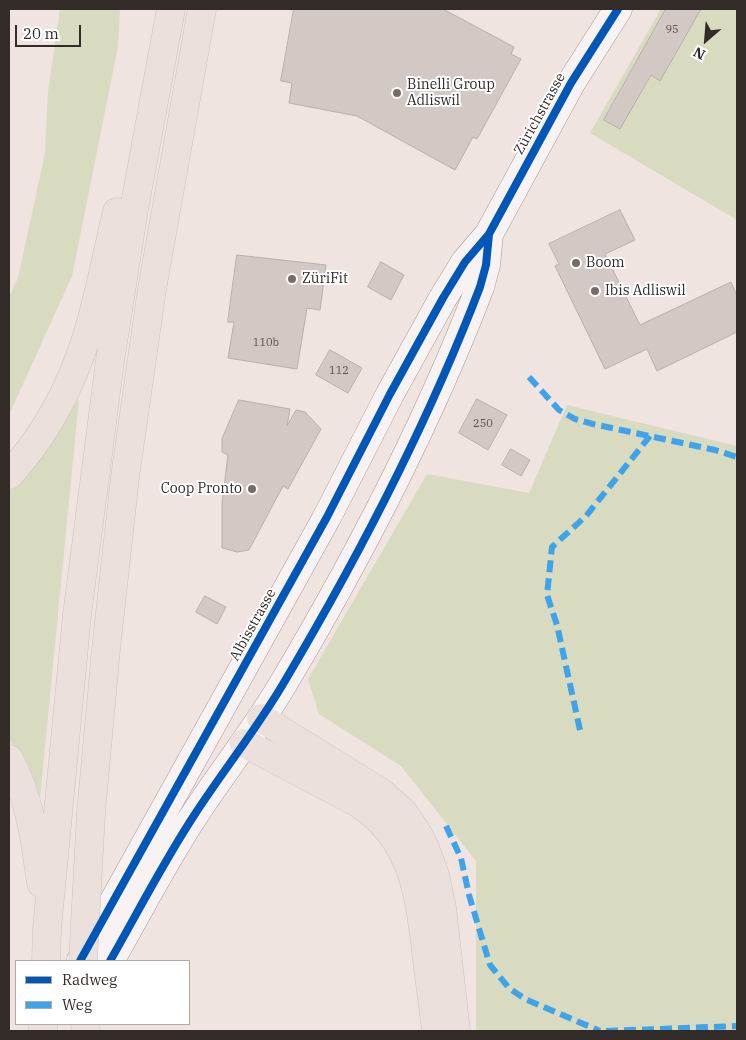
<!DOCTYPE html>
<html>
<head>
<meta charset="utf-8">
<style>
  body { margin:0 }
  #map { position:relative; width:746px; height:1040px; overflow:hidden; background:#efe4df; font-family:"IBM Plex Serif",serif }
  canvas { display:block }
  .frame { position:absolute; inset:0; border:10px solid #332b28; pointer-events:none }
  .legend { position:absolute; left:15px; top:960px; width:175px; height:65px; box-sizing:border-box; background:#fff; border:1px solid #adaaa9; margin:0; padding:6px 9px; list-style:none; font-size:15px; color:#332b28 }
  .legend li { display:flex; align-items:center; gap:10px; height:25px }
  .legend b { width:25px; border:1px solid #adaaa9 }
  .north { position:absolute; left:681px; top:15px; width:50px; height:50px; -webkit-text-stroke:4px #fff; paint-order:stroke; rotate:207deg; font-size:14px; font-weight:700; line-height:20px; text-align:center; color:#332b28 }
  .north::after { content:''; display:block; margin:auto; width:18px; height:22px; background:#332b28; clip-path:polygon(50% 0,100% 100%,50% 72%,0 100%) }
  .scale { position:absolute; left:15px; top:25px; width:66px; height:22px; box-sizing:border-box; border:2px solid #332b28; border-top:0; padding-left:6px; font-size:15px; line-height:18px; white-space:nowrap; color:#332b28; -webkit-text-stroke:4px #fff; paint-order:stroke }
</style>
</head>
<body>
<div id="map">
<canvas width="746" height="1040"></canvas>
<div class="frame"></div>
<ul class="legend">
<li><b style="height:6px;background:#0057b8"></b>Radweg</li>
<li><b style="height:6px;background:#3ea3eb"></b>Weg</li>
</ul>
<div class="north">N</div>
<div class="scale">20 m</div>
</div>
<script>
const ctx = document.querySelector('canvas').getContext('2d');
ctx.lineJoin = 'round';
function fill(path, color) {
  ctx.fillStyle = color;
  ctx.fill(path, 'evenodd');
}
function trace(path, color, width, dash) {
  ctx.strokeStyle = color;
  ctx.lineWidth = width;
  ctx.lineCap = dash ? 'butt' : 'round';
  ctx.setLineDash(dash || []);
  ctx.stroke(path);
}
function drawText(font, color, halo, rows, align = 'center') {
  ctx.font = font + ' "IBM Plex Serif",serif';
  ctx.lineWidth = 4;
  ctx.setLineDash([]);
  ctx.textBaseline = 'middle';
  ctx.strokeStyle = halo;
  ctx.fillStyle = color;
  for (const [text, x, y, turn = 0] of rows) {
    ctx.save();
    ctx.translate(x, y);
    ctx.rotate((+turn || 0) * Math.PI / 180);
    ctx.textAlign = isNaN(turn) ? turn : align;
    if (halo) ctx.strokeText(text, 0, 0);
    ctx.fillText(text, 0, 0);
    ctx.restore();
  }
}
const green = new Path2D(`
  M60 9H120L118 46 72 276 9 415V297L18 278 45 153 48 92Z
  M661 9H737V220L590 133Z
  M79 399 40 798 9 739V490L58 428Z
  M567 405 737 446V1031H476V861L401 766 319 714 308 679 427 474 529 493Z`);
const building = new Path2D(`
  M294 9H443L514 47 511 54 521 59 477 139 473 137 455 170 357 116 289 103 292 83 281 81Z
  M666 9H701L660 81 651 75 620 129 604 120Z
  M620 210 635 240 605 254 640 325 731 282 737 296V332L657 371 647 349 605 369 555 266 559 264 549 244Z
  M237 255 326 265 320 310 307 308 297 369 228 358 234 322H228Z
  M381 262 404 275 391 300 368 287Z
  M330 350 362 368 348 393 316 375Z
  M477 399 507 415 488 450 459 433Z
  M239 400 290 409 287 426 296 410 305 412 321 429 288 489 283 486 249 550 237 552 222 548V503L228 455 222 452V439Z
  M511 449 530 460 521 476 502 465Z
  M205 596 226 607 217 624 196 612Z`);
const secondary = new Path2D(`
  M81 960 327 517 390 394 443 298 465 262 489 234 571 83 618 9
  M110 961C138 912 164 861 195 814 225 768 259 726 286 679 360 554 428 423 480 287L486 265 489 234`);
const highway = new Path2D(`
  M9 475C44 437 70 388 86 339 99 298 107 253 117 212
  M261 718 382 793 404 813 418 834 425 848 435 875 442 908 456 1031
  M244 743 358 803C412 838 419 892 426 951 429 978 433 1004 436 1031
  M9 759C30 798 35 840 41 883
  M91 813 106 649 125 477 152 289 202 9
  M46 961 47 929 77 615 110 361 134 209 171 9
  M85 1024 86 1031`);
const highwayBridge = new Path2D(`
  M83 961 91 813
  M43 1031V1024`);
const quiet = new Path2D(`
  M529 377 559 410 575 419 593 424 715 450 737 457
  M580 730 557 625 547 595 552 547 586 516 650 436
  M446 826 461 858 469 895 490 965 509 988 525 999 600 1031
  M606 1031 737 1026`);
const cycleway = new Path2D(`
  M80 961 327 517 390 394 443 298 465 262 489 234 571 83 618 9
  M110 961C138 912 164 861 195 814 225 768 259 726 286 679 360 554 428 423 480 287L486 265 489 234`);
const markers = [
  [397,93,5,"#756c68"],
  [576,263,5,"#756c68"],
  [292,279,5,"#756c68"],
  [595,291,5,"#756c68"],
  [252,489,5,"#756c68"]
];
const numberNames = [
  ["95",672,30],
  ["110b",266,343],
  ["112",339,371],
  ["250",483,424]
];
const poiNames = [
  ["Binelli Group",407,85],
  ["Adliswil",407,101],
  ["Boom",586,263],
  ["ZüriFit",302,279],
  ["Ibis Adliswil",605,291],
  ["Coop Pronto",242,489,"right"]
];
const streetNames = [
  ["Zürichstrasse",540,114,-61],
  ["Albisstrasse",253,625,-61]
];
fill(green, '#d8dbbf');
fill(building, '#d2c9c5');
trace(building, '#b7afaa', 1);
trace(secondary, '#a39a96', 29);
trace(highway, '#c9c3c1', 29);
trace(secondary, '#f8f3f2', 28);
trace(highway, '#ece0dd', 28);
trace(highwayBridge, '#c9c3c1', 29, []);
trace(highwayBridge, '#ece0dd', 28);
trace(quiet, '#3ea3eb', 6, [12, 6]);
trace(cycleway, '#0057b8', 8);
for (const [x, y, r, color] of markers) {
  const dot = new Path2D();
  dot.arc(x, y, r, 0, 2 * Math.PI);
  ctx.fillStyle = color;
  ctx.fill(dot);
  trace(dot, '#fff', 2);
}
drawText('11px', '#5b524f', null, numberNames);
drawText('14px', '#332b28', '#fff', poiNames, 'left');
drawText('14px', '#332b28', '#fff', streetNames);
</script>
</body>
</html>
